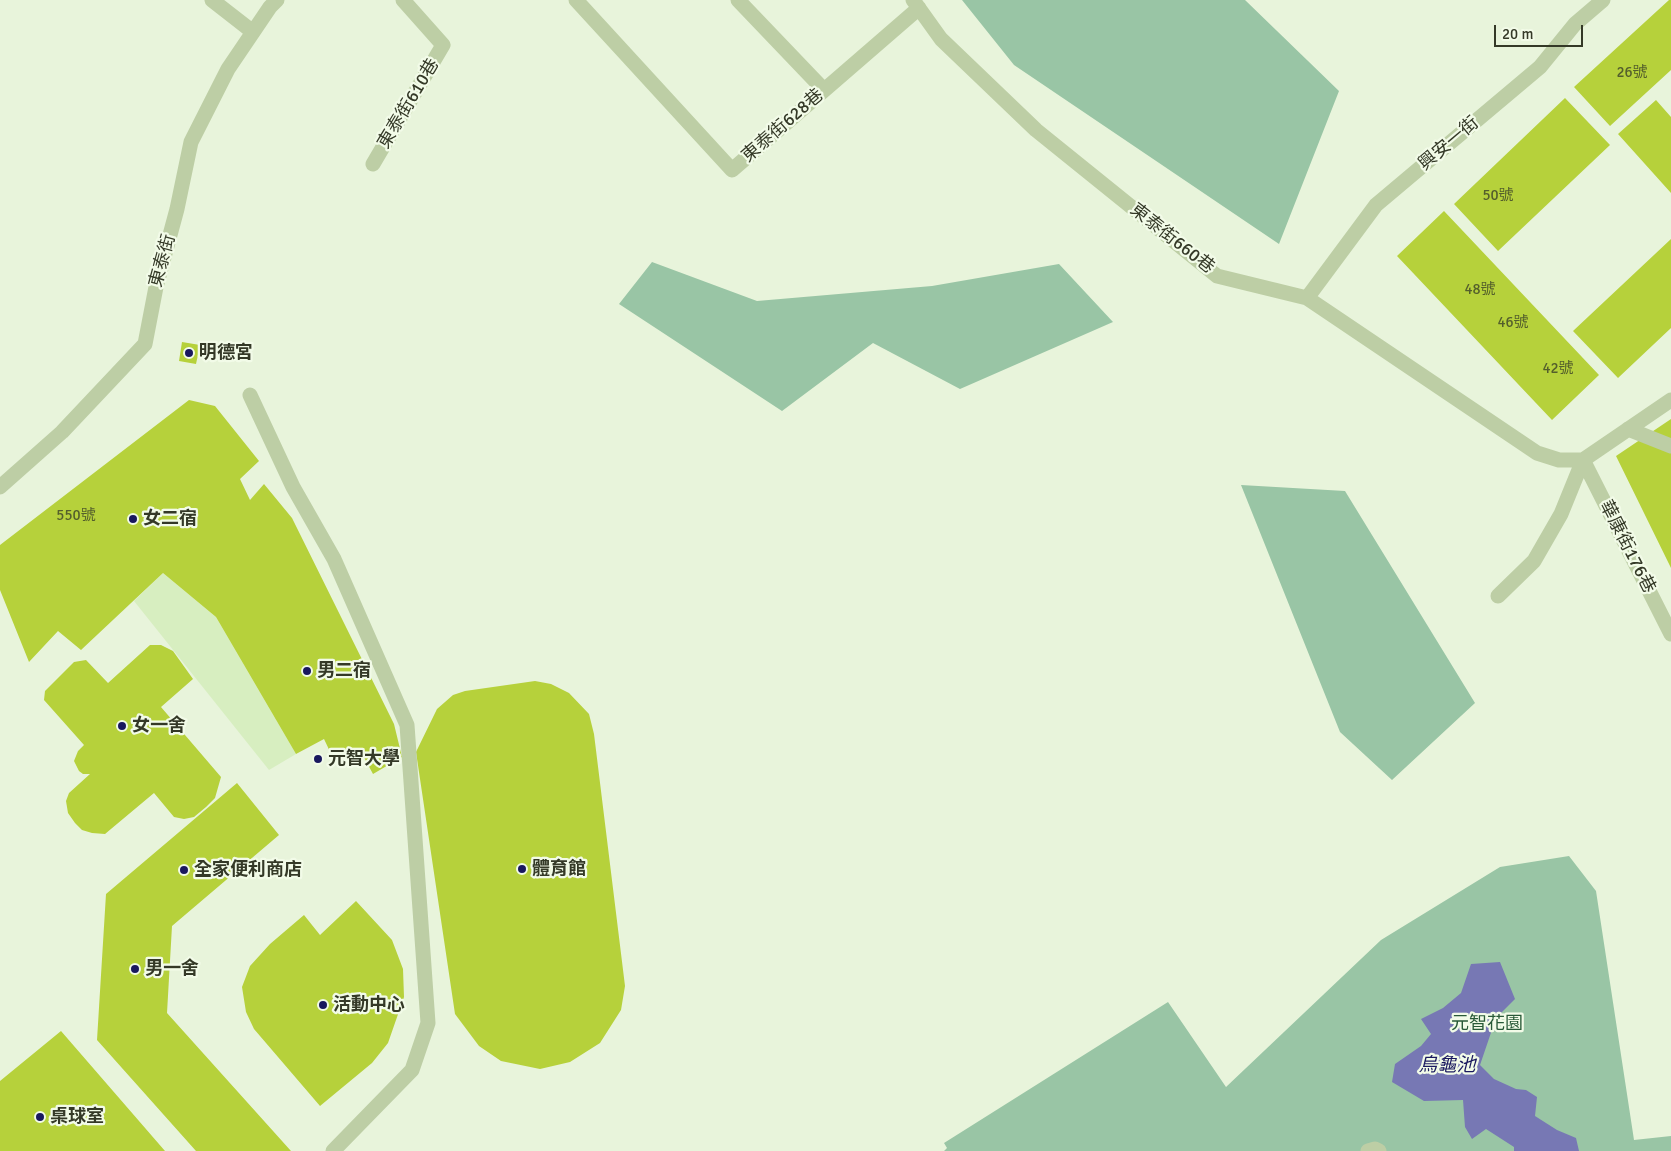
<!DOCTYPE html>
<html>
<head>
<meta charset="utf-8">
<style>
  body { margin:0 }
  #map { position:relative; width:1671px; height:1151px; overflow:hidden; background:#e8f4db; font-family:Signika,sans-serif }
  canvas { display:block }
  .scale { position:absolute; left:1494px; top:25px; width:89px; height:22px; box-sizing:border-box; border:2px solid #343927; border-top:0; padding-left:6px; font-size:15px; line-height:18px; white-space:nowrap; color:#343927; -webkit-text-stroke:4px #f2fbe8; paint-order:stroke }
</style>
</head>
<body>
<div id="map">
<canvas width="1671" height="1151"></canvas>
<div class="scale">20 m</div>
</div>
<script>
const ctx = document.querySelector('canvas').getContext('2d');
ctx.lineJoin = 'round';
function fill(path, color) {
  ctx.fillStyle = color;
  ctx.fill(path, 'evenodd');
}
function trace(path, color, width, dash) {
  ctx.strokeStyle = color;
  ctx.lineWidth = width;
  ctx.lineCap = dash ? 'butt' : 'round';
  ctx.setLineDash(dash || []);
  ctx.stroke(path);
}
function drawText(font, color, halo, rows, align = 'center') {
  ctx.font = font + ' Signika,"Noto Sans TC",sans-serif';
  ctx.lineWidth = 4.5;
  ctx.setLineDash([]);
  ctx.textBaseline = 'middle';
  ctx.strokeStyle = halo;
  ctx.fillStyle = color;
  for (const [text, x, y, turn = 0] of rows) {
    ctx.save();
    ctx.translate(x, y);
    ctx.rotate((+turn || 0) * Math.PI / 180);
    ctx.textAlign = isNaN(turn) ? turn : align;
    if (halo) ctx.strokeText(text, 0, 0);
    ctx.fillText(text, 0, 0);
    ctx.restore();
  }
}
const green = new Path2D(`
  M962 0H1245L1339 91 1279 244 1014 65Z
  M652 262 757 301 932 286 1059 264 1113 322 960 389 873 343 782 411 619 304Z
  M1241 485 1345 491 1475 703 1392 780 1340 732Z
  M1569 856 1596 891 1634 1140 1671 1136V1151H944L947 1148 944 1143 1168 1002 1226 1087 1381 940 1500 867Z`);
const plaza = new Path2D(`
  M163 573 216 617 296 754 269 770 134 601Z`);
const water = new Path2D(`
  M1500 962 1515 999 1496 1018 1480 1065 1494 1079 1516 1089 1526 1090 1537 1097 1535 1116 1557 1130 1576 1138 1579 1151H1514V1147L1486 1129 1472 1139 1465 1127 1463 1100 1424 1101 1392 1082 1395 1064 1421 1046 1431 1034 1421 1019 1443 1008 1461 993 1471 964Z`);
const building = new Path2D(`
  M1669 0H1671V70L1610 126 1574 87Z
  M1565 98 1610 145 1498 251 1454 204Z
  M1656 100 1671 117V193L1618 134Z
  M1444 211 1599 375 1552 420 1397 256Z
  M1671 239V328L1618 378 1573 331Z
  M182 342 200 345 196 364 179 361Z
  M189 400 215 406 259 461 240 479 250 500 264 484 292 518 394 724 402 757 373 774 360 750 334 760 324 739 296 754 216 617 163 573 81 650 58 631 29 662 0 590V545Z
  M1671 419V568L1616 456Z
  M150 645H161L173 651 193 679 161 707 221 777 215 798 206 807 194 817 184 819 174 817 154 793 105 834 92 833 82 830 75 823 68 813 66 801 69 793 90 774H83L79 771 74 761 78 751 84 745 44 700 45 691 74 662 86 660 108 683Z
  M535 681 551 684 569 693 589 714 594 734 625 986 621 1010 600 1043 570 1062 540 1069 501 1061 479 1046 455 1014 416 752 437 709 453 695 465 691Z
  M237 783 279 835 172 926 167 1013 291 1151H196L97 1040 106 894Z
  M356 901 392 940 403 969 404 997 388 1043 372 1063 320 1106 254 1029 246 1012 242 987 250 966 270 944 304 915 320 935Z
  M61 1031 165 1151H0V1081Z`);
const minor = new Path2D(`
  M212 0 253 32
  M576 0 732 170 919 8
  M738 0 824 90
  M913 0 941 39 1036 130 1217 276 1307 298 1537 453 1559 460H1583
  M373 164 443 45 403 0
  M1307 298 1376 205 1540 67 1575 24 1603 0
  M250 395 293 487 334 559 407 725 428 1023 412 1070 333 1151
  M1628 429 1671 446
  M1583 460 1671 634
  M1583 460 1671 400
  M0 487 62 432 145 344 156 287 177 209 191 142 228 69 270 7 277 0
  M1498 596 1534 561 1561 514 1583 460
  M1368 1151 1375 1149 1379 1151`);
const markers = [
  [189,353,5,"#19185e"],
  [133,519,5,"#19185e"],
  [307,671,5,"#19185e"],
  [122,726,5,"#19185e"],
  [318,759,5,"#19185e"],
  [522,869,5,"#19185e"],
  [184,870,5,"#19185e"],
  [135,969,5,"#19185e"],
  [323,1005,5,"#19185e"],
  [40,1117,5,"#19185e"]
];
const numberNames = [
  ["26號",1632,73],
  ["50號",1498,196],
  ["48號",1480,290],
  ["46號",1513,323],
  ["42號",1558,369],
  ["550號",76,516]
];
const streetNames = [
  ["東泰街610巷",409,104,-59],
  ["東泰街628巷",783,126,-41],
  ["興安一街",1449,144,-40],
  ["東泰街660巷",1172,239,38],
  ["東泰街",163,261,-75],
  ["華康街176巷",1627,547,63]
];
const poiNames = [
  ["明德宮",199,353],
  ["女二宿",143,519],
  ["男二宿",317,671],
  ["女一舍",132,726],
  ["元智大學",328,759],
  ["體育館",532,869],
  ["全家便利商店",194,870],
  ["男一舍",145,969],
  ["活動中心",333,1005],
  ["桌球室",50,1117]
];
const parkNames = [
  ["元智花園",1487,1024]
];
const waterNames = [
  ["烏龜池",1447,1066]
];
fill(green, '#99c5a5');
fill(plaza, '#d7eec0');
fill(water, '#7778b4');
fill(building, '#b6d13b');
trace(minor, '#bdcea5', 15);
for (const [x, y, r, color] of markers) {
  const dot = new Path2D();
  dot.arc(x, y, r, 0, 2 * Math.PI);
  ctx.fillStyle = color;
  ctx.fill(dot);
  trace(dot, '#f2fbe8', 2);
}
drawText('15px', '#545f2c', null, numberNames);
drawText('18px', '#343927', '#f2fbe8', streetNames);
drawText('bold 18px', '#343927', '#f2fbe8', poiNames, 'left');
drawText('18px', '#285937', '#f2fbe8', parkNames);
drawText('italic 19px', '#19185e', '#f2fbe8', waterNames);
</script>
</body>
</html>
